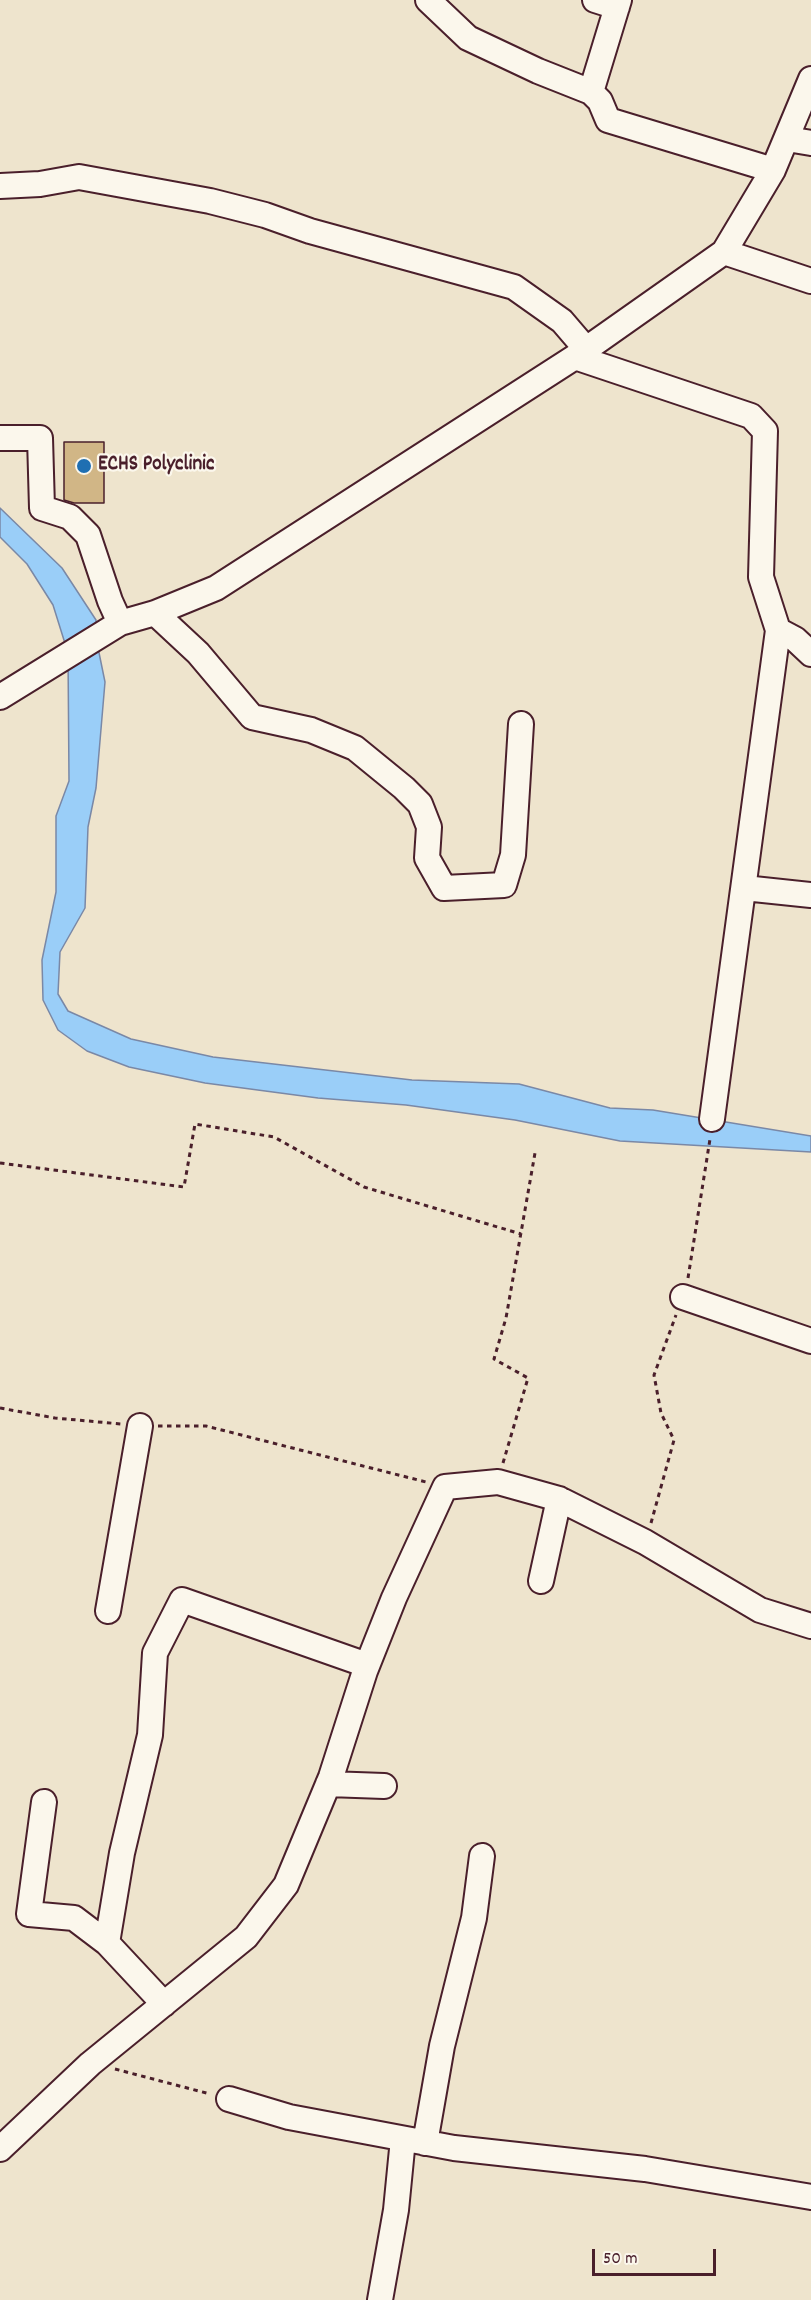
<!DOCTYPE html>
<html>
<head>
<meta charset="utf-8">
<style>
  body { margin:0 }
  #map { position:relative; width:811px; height:2300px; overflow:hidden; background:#eee4cd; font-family:Dekko,sans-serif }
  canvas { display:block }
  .scale { position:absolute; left:592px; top:2249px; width:124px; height:27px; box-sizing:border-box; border:3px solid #4a1f2b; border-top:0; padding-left:8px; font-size:18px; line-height:21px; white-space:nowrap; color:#4a1f2b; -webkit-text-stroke:4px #fbf7ec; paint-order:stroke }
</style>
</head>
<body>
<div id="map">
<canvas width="811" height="2300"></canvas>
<div class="scale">50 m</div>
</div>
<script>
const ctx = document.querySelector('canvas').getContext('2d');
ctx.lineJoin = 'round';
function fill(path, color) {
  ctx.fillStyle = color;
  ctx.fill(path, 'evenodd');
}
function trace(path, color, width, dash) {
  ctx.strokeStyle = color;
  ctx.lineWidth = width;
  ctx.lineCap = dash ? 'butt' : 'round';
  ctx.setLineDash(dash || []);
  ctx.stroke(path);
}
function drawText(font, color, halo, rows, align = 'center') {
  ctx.font = font + ' Dekko,sans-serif';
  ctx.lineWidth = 4.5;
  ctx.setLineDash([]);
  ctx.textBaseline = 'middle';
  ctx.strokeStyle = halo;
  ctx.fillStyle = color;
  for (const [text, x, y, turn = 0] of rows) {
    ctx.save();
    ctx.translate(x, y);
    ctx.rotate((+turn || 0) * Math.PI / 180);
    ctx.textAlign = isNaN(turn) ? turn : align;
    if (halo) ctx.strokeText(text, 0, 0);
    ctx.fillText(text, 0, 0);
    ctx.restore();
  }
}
const water = new Path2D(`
  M0 508 62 568 96 620V638L105 682 96 788 88 827 85 908 60 952 58 994 68 1011 131 1039 213 1057 412 1080 519 1084 610 1108 653 1110 811 1136V1152L620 1141 515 1120 406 1105 318 1098 205 1083 129 1067 87 1051 58 1030 43 1000 42 960 56 892V816L69 781 68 653 53 605 27 564 0 537Z`);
const building = new Path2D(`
  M64 442H104V503H74L64 500Z`);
const path = new Path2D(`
  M0 1163 184 1187 195 1124 274 1137 364 1187 521 1234
  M688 1278 710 1139
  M0 1408 55 1418 121 1424
  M158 1426H206L426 1482
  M503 1463 528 1378 494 1359 506 1318 535 1153
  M651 1523 674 1440 661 1413 654 1375 676 1315
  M115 2069 210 2094`);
const minor = new Path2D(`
  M428 0 468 38 538 71 591 92 600 101 608 120 773 170
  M595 0 617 7
  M591 92 619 0
  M787 139 811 143
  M0 186 40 184 79 177 210 201 265 215 310 231 514 287 562 321 586 349
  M724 252 811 281
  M575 357 751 416 765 431 761 577 778 630 712 1119
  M0 438H40L42 508 70 517 88 535 110 601 120 623
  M155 613 198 653 252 717 311 730 355 748 404 788 420 804 429 827 427 858 444 888 504 885 513 855 521 724
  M778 630 795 639 811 654
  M0 697 120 623 155 613 216 588 575 357 724 252 773 170 811 79
  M744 888 811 895
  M683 1297 811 1341
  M541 1581 559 1499
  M108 1611 140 1426
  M328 1784 384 1786
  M44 1802 29 1914 74 1918 107 1943
  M164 2004 107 1943 122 1853 150 1735 155 1653 182 1600 367 1665
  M229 2099 289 2117 454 2148 645 2169 811 2197
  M425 2143 442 2046 474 1918 482 1856
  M0 2149 90 2064 246 1937 286 1885 331 1777 365 1671 394 1598 445 1487 498 1482 559 1499 645 1542 760 1610 811 1626
  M380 2300 396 2210 403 2139`);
const markers = [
  [84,466,8,"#1f6fb2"]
];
const poiNames = [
  ["ECHS Polyclinic",98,466]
];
fill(water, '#9acef8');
trace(water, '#7a88a6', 1.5);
fill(building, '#d1b686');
trace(building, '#4a1f2b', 1.5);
trace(minor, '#4a1f2b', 28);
trace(path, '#4a1f2b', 3, [4.5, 4.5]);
trace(minor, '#fbf7ec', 24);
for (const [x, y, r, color] of markers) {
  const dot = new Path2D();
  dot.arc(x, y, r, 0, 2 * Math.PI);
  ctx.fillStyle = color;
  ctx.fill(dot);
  trace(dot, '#fbf7ec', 2);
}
drawText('bold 21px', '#4a1f2b', '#fbf7ec', poiNames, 'left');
</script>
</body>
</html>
